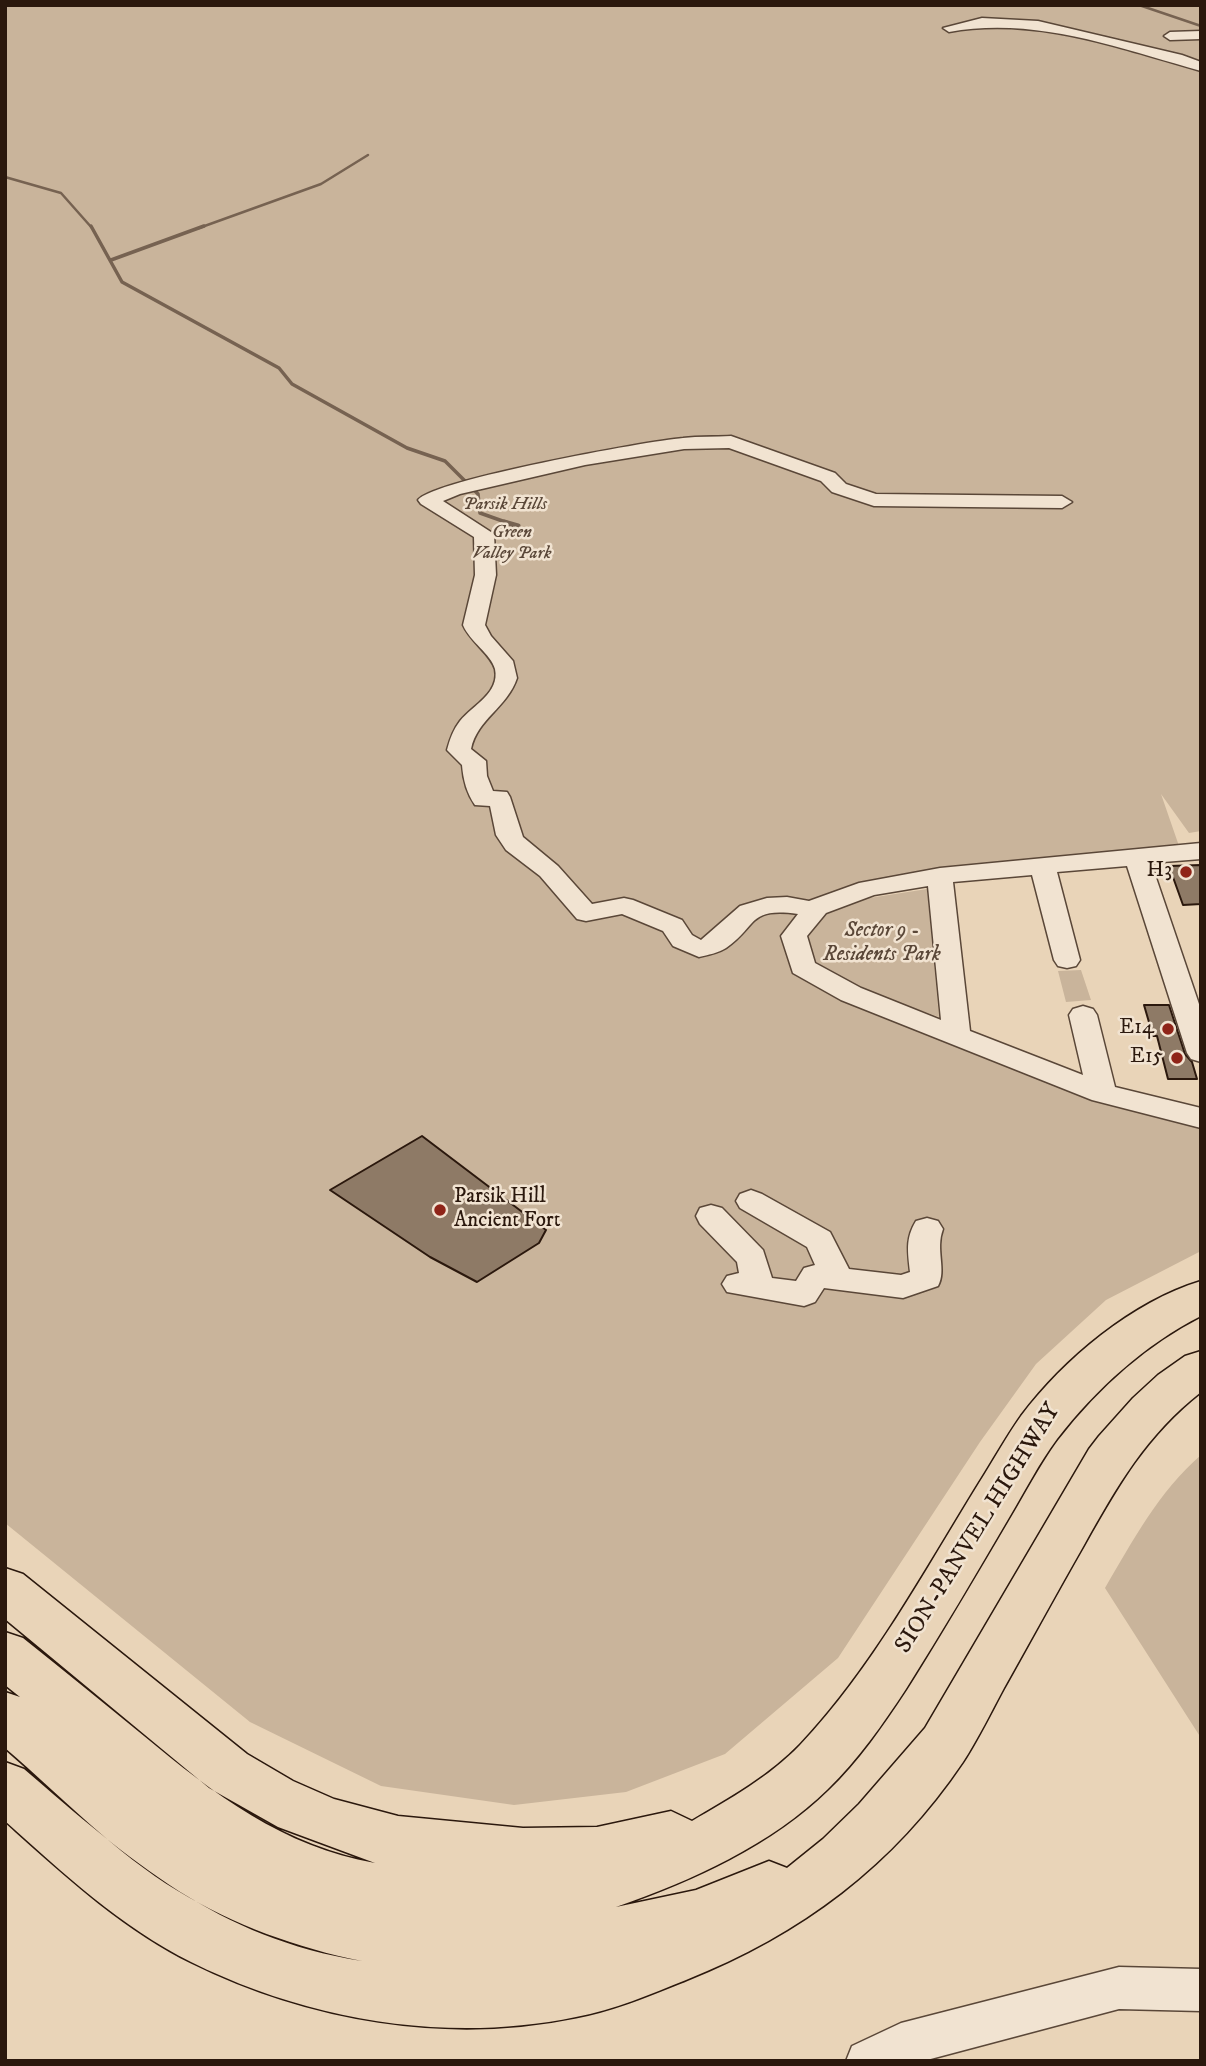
<!DOCTYPE html>
<html>
<head>
<meta charset="utf-8">
<style>
  body { margin:0 }
  #map { position:relative; width:1206px; height:2066px; overflow:hidden; background:#e9d4b8; font-family:"IM FELL DW Pica",serif }
  canvas { display:block }
  .frame { position:absolute; inset:0; border:7px solid #2b180d; pointer-events:none }
</style>
</head>
<body>
<div id="map">
<canvas width="1206" height="2066"></canvas>
<div class="frame"></div>
</div>
<script>
const ctx = document.querySelector('canvas').getContext('2d');
ctx.lineJoin = 'round';
function fill(path, color) {
  ctx.fillStyle = color;
  ctx.fill(path, 'evenodd');
}
function trace(path, color, width, dash) {
  ctx.strokeStyle = color;
  ctx.lineWidth = width;
  ctx.lineCap = dash ? 'butt' : 'round';
  ctx.setLineDash(dash || []);
  ctx.stroke(path);
}
function drawText(font, color, halo, rows, align = 'center') {
  ctx.font = font + ' "IM FELL DW Pica",serif';
  ctx.lineWidth = 5;
  ctx.setLineDash([]);
  ctx.textBaseline = 'middle';
  ctx.strokeStyle = halo;
  ctx.fillStyle = color;
  for (const [text, x, y, turn = 0] of rows) {
    ctx.save();
    ctx.translate(x, y);
    ctx.rotate((+turn || 0) * Math.PI / 180);
    ctx.textAlign = isNaN(turn) ? turn : align;
    if (halo) ctx.strokeText(text, 0, 0);
    ctx.fillText(text, 0, 0);
    ctx.restore();
  }
}
const green = new Path2D(`
  M5 5H1201V831L1189 833 1161 794 1179 846 862 883 785 931 809 947 807 935 824 913 863 899 927 889 939 1017 875 994 1201 1126V1251L1106 1300 1036 1364 980 1442 838 1658 725 1754 626 1792 514 1805 381 1786 250 1722 5 1523Z
  M1081 970 1091 1000 1066 1002 1058 971Z
  M1201 1455V1738L1105 1588C1132 1542 1159 1491 1201 1455Z`);
const streamFar2 = new Path2D(`
  M1139 5 1201 26
  M5 177 61 193 92 228
  M199 228 321 184 368 155`);
const streamFar1 = new Path2D(`
  M91 226 122 282 279 368 292 384 407 448 445 461 478 494 480 513 511 524
  M111 260 204 226`);
const stream = new Path2D(`
  M504 522 518 526`);
const building = new Path2D(`
  M1201 865V904L1183 905 1169 866Z
  M1144 1005H1169L1185 1054 1192 1062 1197 1079H1168L1157 1036H1153Z
  M422 1136 546 1230 539 1243 477 1282 430 1257 330 1190Z`);
const minor = new Path2D(`
  M982 18 1038 21 1182 55 1201 62V71C1119 48 1035 16 949 32L943 28Z
  M1201 31V39L1170 40 1164 36 1170 32Z
  M731 436 835 473 846 484 876 494 1062 496 1072 502 1062 508 874 506 832 492 821 481 729 448 684 449 585 465 460 494 443 501 494 534 496 575 485 625 491 636 513 661 517 678C507 708 477 719 471 749L486 761 487 776 493 791 507 792 510 797 523 837 558 866 592 904 624 898 633 900 682 920 692 935 701 940 740 906 767 898 787 897 809 901 859 883 940 868 1201 843V859L1151 863 1201 1010V1062L1191 1059 1187 1053 1127 866 1057 872 1080 960 1076 966 1067 968 1058 966 1054 960 1032 875 953 882 970 1031 1083 1075 1069 1015 1073 1009 1083 1006 1093 1009 1097 1015 1115 1087 1201 1108V1128L1092 1100 841 1000 793 973 781 936 798 914C747 907 758 926 726 948 718 953 708 955 699 957L673 946 663 931 622 914 586 921 577 919 540 876 506 850 496 835 490 806 475 805C467 794 463 779 462 765L447 750C450 739 453 730 460 721 473 705 500 693 495 669 491 654 470 642 463 625L475 575 474 537 421 504 418 500C433 480 647 441 683 438 699 436 715 437 731 436ZM928 886 941 1020 861 988 815 963 807 936 826 913 874 895Z
  M751 1190 762 1194 830 1232 849 1269 901 1275 910 1272C908 1252 905 1239 916 1221L927 1218 938 1221 943 1229C935 1250 947 1270 938 1286L903 1298 824 1288 815 1302 804 1306 727 1292 722 1284 727 1276 739 1273 737 1262 700 1224 696 1216 700 1208 711 1205 722 1208 763 1250 772 1278 796 1281 804 1268 815 1265 807 1247 740 1208 736 1201 740 1194Z
  M1119 1967 1201 1969V2011L1119 2009 923 2061H846L852 2046 901 2023Z`);
const highway = new Path2D(`
  M1201 1281V1316C1144 1345 1096 1389 1057 1439 1039 1463 1025 1491 1010 1516 976 1574 942 1632 906 1689 883 1724 858 1760 828 1789 771 1845 691 1881 616 1907L696 1890 769 1861 787 1868 823 1839 859 1804 925 1728 1089 1449 1099 1436 1133 1398 1158 1375 1185 1356 1201 1351V1392C1146 1435 1117 1486 1084 1545 1057 1592 1031 1640 1004 1688 991 1712 978 1739 963 1762 893 1866 801 1934 686 1980 651 1994 614 2010 576 2017 446 2044 308 2020 191 1962 121 1927 63 1873 5 1821V1762L24 1769C131 1861 217 1938 362 1961 297 1948 234 1925 178 1891 115 1853 61 1796 5 1748V1692L20 1697 5 1685V1632L23 1638C64 1671 104 1703 144 1736 214 1794 283 1847 375 1863L278 1827 209 1788 5 1619V1568L23 1574 247 1754 293 1781 334 1799 398 1816 523 1828 597 1827 671 1811 692 1821C730 1799 769 1777 800 1745 872 1669 924 1572 979 1483 993 1461 1006 1437 1021 1416 1064 1359 1132 1302 1201 1281Z`);
const markers = [
  [1186,872,7,"#8f2418"],
  [1168,1029,7,"#8f2418"],
  [1177,1058,7,"#8f2418"],
  [440,1210,7,"#8f2418"]
];
const farParknames = [
  ["Parsik Hills",505,505],
  ["Green",512,533],
  ["Valley Park",512,554]
];
const poiNames = [
  ["H3",1172,872],
  ["E14",1154,1029],
  ["E15",1163,1058],
  ["Parsik Hill",454,1198,"left"],
  ["Ancient Fort",454,1222,"left"]
];
const parkNames = [
  ["Sector 9 -",882,932],
  ["Residents Park",882,956]
];
const nearStreetnames = [
  ["SION-PANVEL HIGHWAY",979,1529,-58]
];
fill(green, '#c9b49b');
trace(streamFar2, '#766251', 2.5);
trace(streamFar1, '#766251', 3.5);
trace(stream, '#766251', 5);
fill(building, '#8e7a66');
trace(building, '#2b180d', 2);
trace(minor, '#5a4738', 3);
trace(highway, '#2b180d', 3);
fill(minor, '#f1e3d1');
fill(highway, '#e9d4b8');
for (const [x, y, r, color] of markers) {
  const dot = new Path2D();
  dot.arc(x, y, r, 0, 2 * Math.PI);
  ctx.fillStyle = color;
  ctx.fill(dot);
  trace(dot, '#f1e3d1', 2.5);
}
drawText('italic 18px', '#5a4738', '#f1e3d1', farParknames);
drawText('21px', '#2b180d', '#f1e3d1', poiNames, 'right');
drawText('italic 21px', '#5a4738', '#f1e3d1', parkNames);
drawText('24px', '#2b180d', '#f1e3d1', nearStreetnames);
</script>
</body>
</html>
